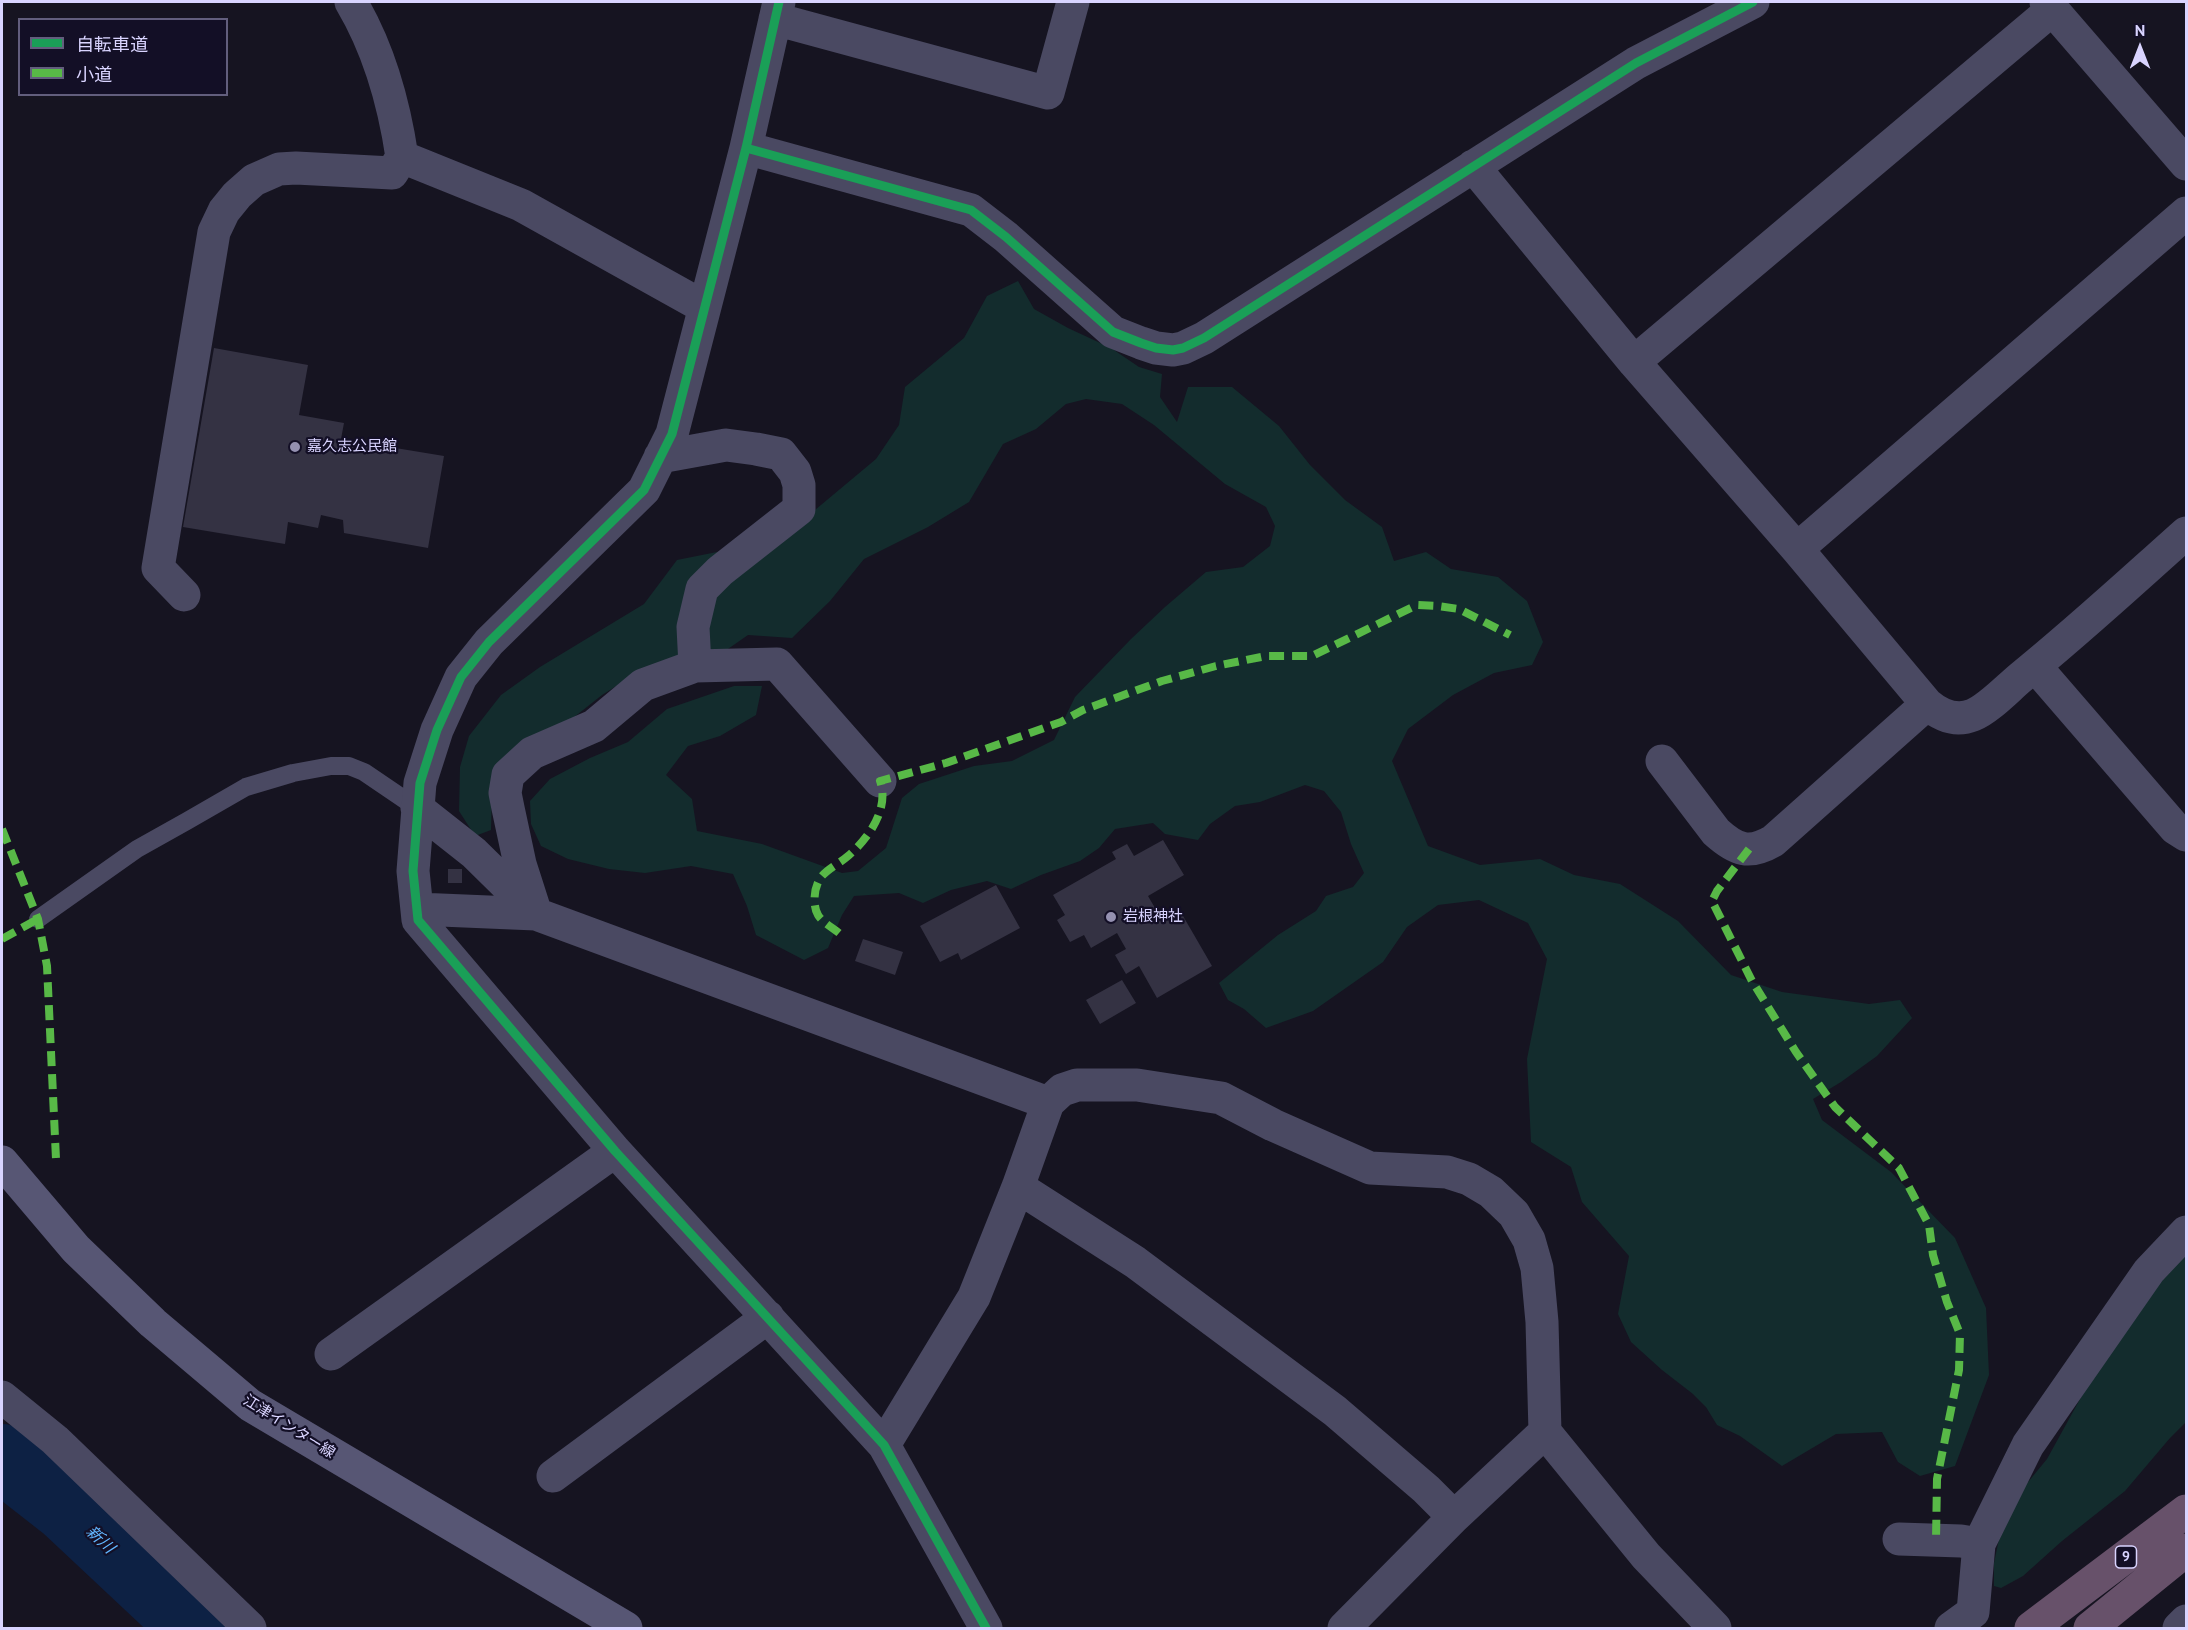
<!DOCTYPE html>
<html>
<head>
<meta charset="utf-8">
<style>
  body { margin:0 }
  #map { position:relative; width:2188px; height:1630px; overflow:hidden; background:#161421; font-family:"PT Sans","Noto Sans JP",sans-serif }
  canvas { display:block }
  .frame { position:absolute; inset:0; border:3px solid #d9d4ff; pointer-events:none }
  .legend { position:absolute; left:18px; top:18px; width:210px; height:78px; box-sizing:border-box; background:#130f26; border:2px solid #625e7d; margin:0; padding:8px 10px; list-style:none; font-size:18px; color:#d9d4ff }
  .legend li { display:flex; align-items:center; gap:12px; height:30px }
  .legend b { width:30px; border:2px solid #625e7d }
  .north { position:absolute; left:2110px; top:18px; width:60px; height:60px; -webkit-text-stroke:4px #130f26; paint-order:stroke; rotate:0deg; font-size:16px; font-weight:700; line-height:24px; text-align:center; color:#d9d4ff }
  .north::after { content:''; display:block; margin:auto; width:21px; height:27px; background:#d9d4ff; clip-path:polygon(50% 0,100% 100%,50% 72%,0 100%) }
</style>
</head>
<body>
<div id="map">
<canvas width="2188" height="1630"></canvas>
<div class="frame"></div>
<ul class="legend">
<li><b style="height:8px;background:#1a9f57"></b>自転車道</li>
<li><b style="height:8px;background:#58b947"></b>小道</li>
</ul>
<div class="north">N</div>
</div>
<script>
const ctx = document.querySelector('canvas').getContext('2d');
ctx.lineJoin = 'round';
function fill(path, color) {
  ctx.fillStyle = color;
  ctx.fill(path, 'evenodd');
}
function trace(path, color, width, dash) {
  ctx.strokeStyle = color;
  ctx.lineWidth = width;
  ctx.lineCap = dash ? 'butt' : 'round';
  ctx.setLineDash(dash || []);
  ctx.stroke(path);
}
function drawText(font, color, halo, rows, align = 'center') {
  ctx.font = font + ' "PT Sans","Noto Sans JP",sans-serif';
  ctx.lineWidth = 4.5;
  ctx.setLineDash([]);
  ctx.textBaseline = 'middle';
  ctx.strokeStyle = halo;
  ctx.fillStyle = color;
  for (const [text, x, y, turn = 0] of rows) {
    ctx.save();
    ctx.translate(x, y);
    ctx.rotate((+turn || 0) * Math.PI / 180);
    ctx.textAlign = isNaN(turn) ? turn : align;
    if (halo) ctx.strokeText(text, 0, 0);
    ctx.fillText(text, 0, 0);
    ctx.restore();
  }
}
const green = new Path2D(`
  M1018 281 1034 309 1068 328 1111 348 1139 367 1162 374 1160 397 1177 422 1188 387H1232L1279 426 1310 465 1345 500 1382 527 1394 561 1426 552 1451 569 1498 577 1527 601 1543 642 1532 665 1494 673 1453 695 1408 729 1392 761 1428 846 1480 865 1540 859 1574 875 1620 884 1678 921 1731 975 1782 992 1869 1004 1900 1000 1912 1018 1877 1056 1841 1082 1813 1099 1822 1120 1891 1172 1955 1238 1986 1308 1989 1375 1955 1466 1920 1476 1898 1462 1882 1432 1836 1434 1782 1466 1740 1436 1717 1425 1706 1407 1693 1394 1662 1370 1631 1342 1618 1314 1629 1256 1582 1202 1571 1167 1531 1142 1527 1059 1547 959 1528 923 1479 900 1438 905 1407 927 1383 962 1313 1011 1266 1028 1244 1009 1228 1000 1219 983 1278 935 1316 911 1326 896 1353 887 1364 873 1351 844 1341 812 1324 791 1305 785 1260 802 1235 806 1210 824 1198 840 1165 834 1153 823 1115 829 1099 848 1080 861 1041 875 1011 889 987 881 951 890 923 903 899 893 854 896 842 915 828 948 804 960 756 935 747 906 733 874 691 866 645 873 609 869 568 859 541 846 531 824 530 801 550 779 590 758 628 742 667 709 734 686H762L756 715 720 736 688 746 666 775 692 799 697 831 762 844 842 873 858 871 886 848 902 798 919 784 974 766 1012 761 1054 740 1075 697 1131 639 1165 607 1206 572 1243 567 1270 546 1275 526 1266 507 1225 484 1154 425 1122 404 1086 399 1066 404 1036 429 1003 444 969 502 928 527 864 559 830 601 792 638 748 635 725 651 637 673 602 695 573 718 492 794 491 830 475 836 459 811 460 767 469 736 501 695 540 667 644 604 677 560 727 550 803 520 876 459 899 425 905 387 964 338 987 296Z
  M2186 1241V1422L2170 1438 2125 1491 2062 1541 2023 1576 2001 1588 1994 1586V1563L2005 1510 2047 1459 2101 1361Z`);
const river = new Path2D(`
  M2 1458 66 1508 194 1628`);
const building = new Path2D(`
  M214 348 308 365 299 415 344 423 341 439 444 456 428 548 344 533 343 520 321 515 318 528 288 522 285 544 183 527Z
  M1163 840 1184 875 1148 896 1162 920 1179 909 1212 966 1157 998 1139 966 1126 974 1115 955 1126 949 1117 933 1091 948 1084 935 1070 942 1057 920 1065 915 1053 895 1116 859 1112 852 1127 844 1134 856Z
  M448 869H462V883H448Z
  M996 885 1020 928 961 960 958 953 940 962 920 926Z
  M863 939 903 952 895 975 855 961Z
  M1122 980 1136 1003 1100 1024 1086 1000Z`);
const lane = new Path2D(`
  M38 919 137 849 187 821 246 787 293 773 331 766H349L364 772 417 808`);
const street = new Path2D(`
  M351 2C379 49 394 103 402 157L521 205 704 307
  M779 2 746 148 672 434 644 490 489 642 461 677 437 730 420 783 413 871 418 920 615 1151 884 1445 986 1628
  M2046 2 2186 164
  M775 19 1048 93 1073 2
  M746 148 971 210 1006 237 1113 332 1141 343 1156 348 1173 350 1183 348 1204 338 1636 63 1753 2
  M1473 166 1634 362 1797 549 1927 704C1940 715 1956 722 1973 715 1988 709 2007 689 2020 678 2077 632 2131 582 2186 533
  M1634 362 2053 9
  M660 457 726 445 756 449 781 454 795 472 799 485V509L720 571 702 589 693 627 695 666
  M1797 549 2186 213
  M184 595 158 568 214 232 224 211 237 195 254 180 279 169 296 168 392 173 402 157
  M2035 666 2175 828 2186 835
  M1662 761 1716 832C1736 850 1749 855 1773 841L1927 704
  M417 808 474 853 536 914 1048 1103 1018 1187 974 1297 884 1445
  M417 909 536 914 520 864 508 808 505 793 508 775 532 753 594 726 643 685 695 666 777 664 880 781
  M1048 1103 1062 1090 1077 1085H1137L1221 1098 1273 1125 1370 1168 1447 1172 1469 1179 1491 1192 1514 1214 1529 1240 1537 1268 1542 1322 1545 1432
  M1018 1187 1135 1262 1335 1411 1426 1489 1454 1517 1344 1628
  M331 1354 615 1151
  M2 1397 55 1440 250 1628
  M553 1476 768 1317
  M1454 1517 1545 1432 1646 1556 1715 1628
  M1899 1539 1961 1541 1979 1544
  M1951 1628 1973 1612 1979 1544 2028 1445 2149 1271 2186 1232
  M2179 1628 2186 1621`);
const secondary = new Path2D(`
  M2 1162 76 1249 153 1323 250 1405 626 1628`);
const highway = new Path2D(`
  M2031 1628 2186 1511
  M2090 1628 2186 1550`);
const quiet = new Path2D(`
  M2 829 38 919 47 966 56 1159
  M1749 849 1717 891 1712 901 1752 981 1796 1052 1835 1107 1899 1168 1929 1225 1933 1255 1947 1302 1960 1334 1959 1370 1937 1479 1936 1540
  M839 933C833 928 822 922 818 915 812 905 814 885 822 876 829 868 840 863 848 856 868 839 890 809 880 781L946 763 1061 722 1083 710 1162 681 1216 666 1266 656H1312L1417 605 1438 606 1459 609 1510 635
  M2 939 38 919`);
const cycleway = new Path2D(`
  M779 2 746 148 672 434 644 490 489 642 461 677 437 730 420 783 413 871 418 920 615 1151 884 1445 986 1628
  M746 148 971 210 1006 237 1113 332 1141 343 1156 348 1173 350 1183 348 1204 338 1636 63 1753 2`);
const markers = [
  [295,447,6,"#9591b1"],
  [1111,917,6,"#9591b1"]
];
const shields = [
  [2126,1557,21]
];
const shieldNames = [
  ["9",2126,1557]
];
const poiNames = [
  ["嘉久志公民館",307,447],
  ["岩根神社",1123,917]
];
const streetNames = [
  ["江津インター線",289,1427,32]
];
const waterNames = [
  ["新川",100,1540,43]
];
fill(green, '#132c2d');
trace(river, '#0d2144', 68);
fill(building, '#343243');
trace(lane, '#4a4962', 18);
trace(street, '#4a4962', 33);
trace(secondary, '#575674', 33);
trace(highway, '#67516a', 33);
trace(quiet, '#58b947', 8, [15, 8]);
trace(cycleway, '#1a9f57', 9);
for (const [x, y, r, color] of markers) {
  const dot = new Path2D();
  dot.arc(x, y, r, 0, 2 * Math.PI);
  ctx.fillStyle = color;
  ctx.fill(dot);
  trace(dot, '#130f26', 2);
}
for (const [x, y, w] of shields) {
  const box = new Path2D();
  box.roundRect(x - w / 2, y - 11, w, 22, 4.5);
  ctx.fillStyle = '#130f26';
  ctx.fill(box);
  trace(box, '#d9d4ff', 1.5);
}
drawText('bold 14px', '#d9d4ff', null, shieldNames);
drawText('15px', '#d9d4ff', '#130f26', poiNames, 'left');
drawText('15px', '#d9d4ff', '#130f26', streetNames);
drawText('italic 16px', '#62b6ff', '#130f26', waterNames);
</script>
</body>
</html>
